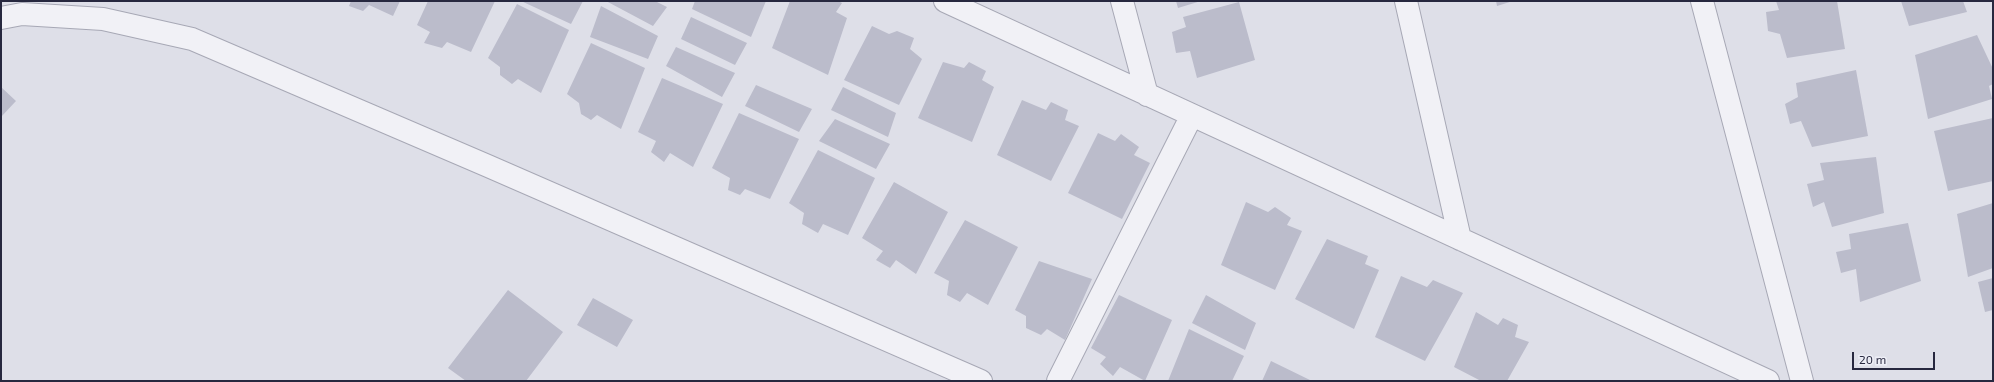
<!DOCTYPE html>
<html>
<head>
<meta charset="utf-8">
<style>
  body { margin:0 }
  #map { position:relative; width:1994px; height:382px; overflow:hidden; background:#dedfe8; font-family:"Exo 2",sans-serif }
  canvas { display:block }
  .frame { position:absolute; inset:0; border:2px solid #27283f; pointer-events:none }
  .scale { position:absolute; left:1852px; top:352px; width:83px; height:18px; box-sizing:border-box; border:2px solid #27283f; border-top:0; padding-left:5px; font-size:12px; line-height:14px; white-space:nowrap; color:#27283f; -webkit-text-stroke:3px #edeef6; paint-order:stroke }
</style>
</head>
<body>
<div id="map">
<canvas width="1994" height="382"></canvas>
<div class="frame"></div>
<div class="scale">20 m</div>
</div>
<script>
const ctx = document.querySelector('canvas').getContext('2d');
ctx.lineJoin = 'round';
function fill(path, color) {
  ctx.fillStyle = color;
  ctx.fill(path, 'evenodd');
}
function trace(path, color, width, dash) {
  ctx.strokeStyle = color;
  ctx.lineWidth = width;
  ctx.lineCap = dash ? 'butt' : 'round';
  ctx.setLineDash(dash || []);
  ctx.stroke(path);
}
const building = new Path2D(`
  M351 1H400L393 16 369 5 363 11 349 6Z
  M428 1H495L471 52 447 42 442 48 424 43 430 32 417 25Z
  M521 1H583L571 24Z
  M606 1H655L667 7 653 26Z
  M695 1H766L751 37 692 9Z
  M790 1H838L842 3 836 12 847 18 828 75 772 48Z
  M1176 1H1201L1178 8Z
  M1496 1H1513L1497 6Z
  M1776 1H1837L1845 49 1787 58 1780 34 1768 31 1766 12 1779 10Z
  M1901 1H1963L1967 12 1909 26Z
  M1239 2 1255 60 1197 78 1190 51 1176 53 1172 32 1186 27 1183 17Z
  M517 4 569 30 541 93 518 79 512 84 500 75V67L488 58Z
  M601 6 658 36 648 59 590 37Z
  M691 17 747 43 735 65 681 39Z
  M872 26 889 34 897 31 914 38 910 49 922 59 899 105 844 80Z
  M1977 35 1993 69V84L1989 86 1992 99 1928 119 1915 55Z
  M591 43 645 68 621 129 597 115 591 120 581 114 579 103 567 94Z
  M676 47 735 73 722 97 666 66Z
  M943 62 964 68 969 62 986 71 982 80 994 87 972 142 918 118Z
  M1856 70 1868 136 1812 147 1801 121 1790 124 1785 104 1798 97 1796 83Z
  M662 78 723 104 693 167 670 153 664 162 651 152 656 141 638 132Z
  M756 85 812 109 799 132 745 106Z
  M1 87 16 101 1 117Z
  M843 87 896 113 888 137 831 110Z
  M1022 100 1046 110 1051 102 1068 110 1065 120 1079 126 1051 181 997 155Z
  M739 113 799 139 770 199 745 189 740 195 728 190 730 178 712 168Z
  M1993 118V181L1948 191 1934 131Z
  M835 119 890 144 876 169 819 141Z
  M1098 133 1115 141 1121 134 1139 147 1134 155 1150 163 1122 219 1068 193Z
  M818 150 875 178 848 235 823 224 818 233 802 224 804 213 789 203Z
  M1876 157 1884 213 1832 227 1824 202 1813 207 1807 184 1824 180 1820 163Z
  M894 182 948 212 916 274 896 260 890 268 876 260 883 251 862 238Z
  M1246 202 1268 212 1275 207 1291 218 1287 225 1302 231 1275 290 1221 265Z
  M1993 203V268L1968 277 1957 214Z
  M965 220 1018 247 988 305 967 293 960 302 947 295 949 281 934 273Z
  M1908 223 1921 281 1860 302 1856 269 1841 273 1836 252 1851 249 1849 234Z
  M1327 239 1368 256 1365 264 1379 270 1354 329 1295 299Z
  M1039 261 1092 279 1065 340 1047 329 1041 335 1026 328V316L1015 310Z
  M1401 276 1427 287 1433 280 1463 293 1425 361 1375 337Z
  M1993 278V310L1985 312 1978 282Z
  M508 290 563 332 526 381H466L448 368Z
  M1119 295 1172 320 1145 381 1120 367 1113 376 1100 364 1106 357 1091 348Z
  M1206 295 1256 323 1245 350 1192 323Z
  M593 298 633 320 617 347 577 325Z
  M1476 312 1498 325 1503 318 1518 325 1515 337 1529 342 1507 381H1481L1454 367Z
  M1189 329 1244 356 1232 381H1168Z
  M1271 361 1312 381H1262Z`);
const minor = new Path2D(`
  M945 1 1768 381
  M1122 1 1147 95
  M1406 1 1460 239
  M1702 1 1802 381
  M1 18 22 14 103 19 192 39 488 166 981 381
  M1058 381 1192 115`);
fill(building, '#bbbccb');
trace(minor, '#a7a8b5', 24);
trace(minor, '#f1f1f6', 22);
</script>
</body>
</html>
